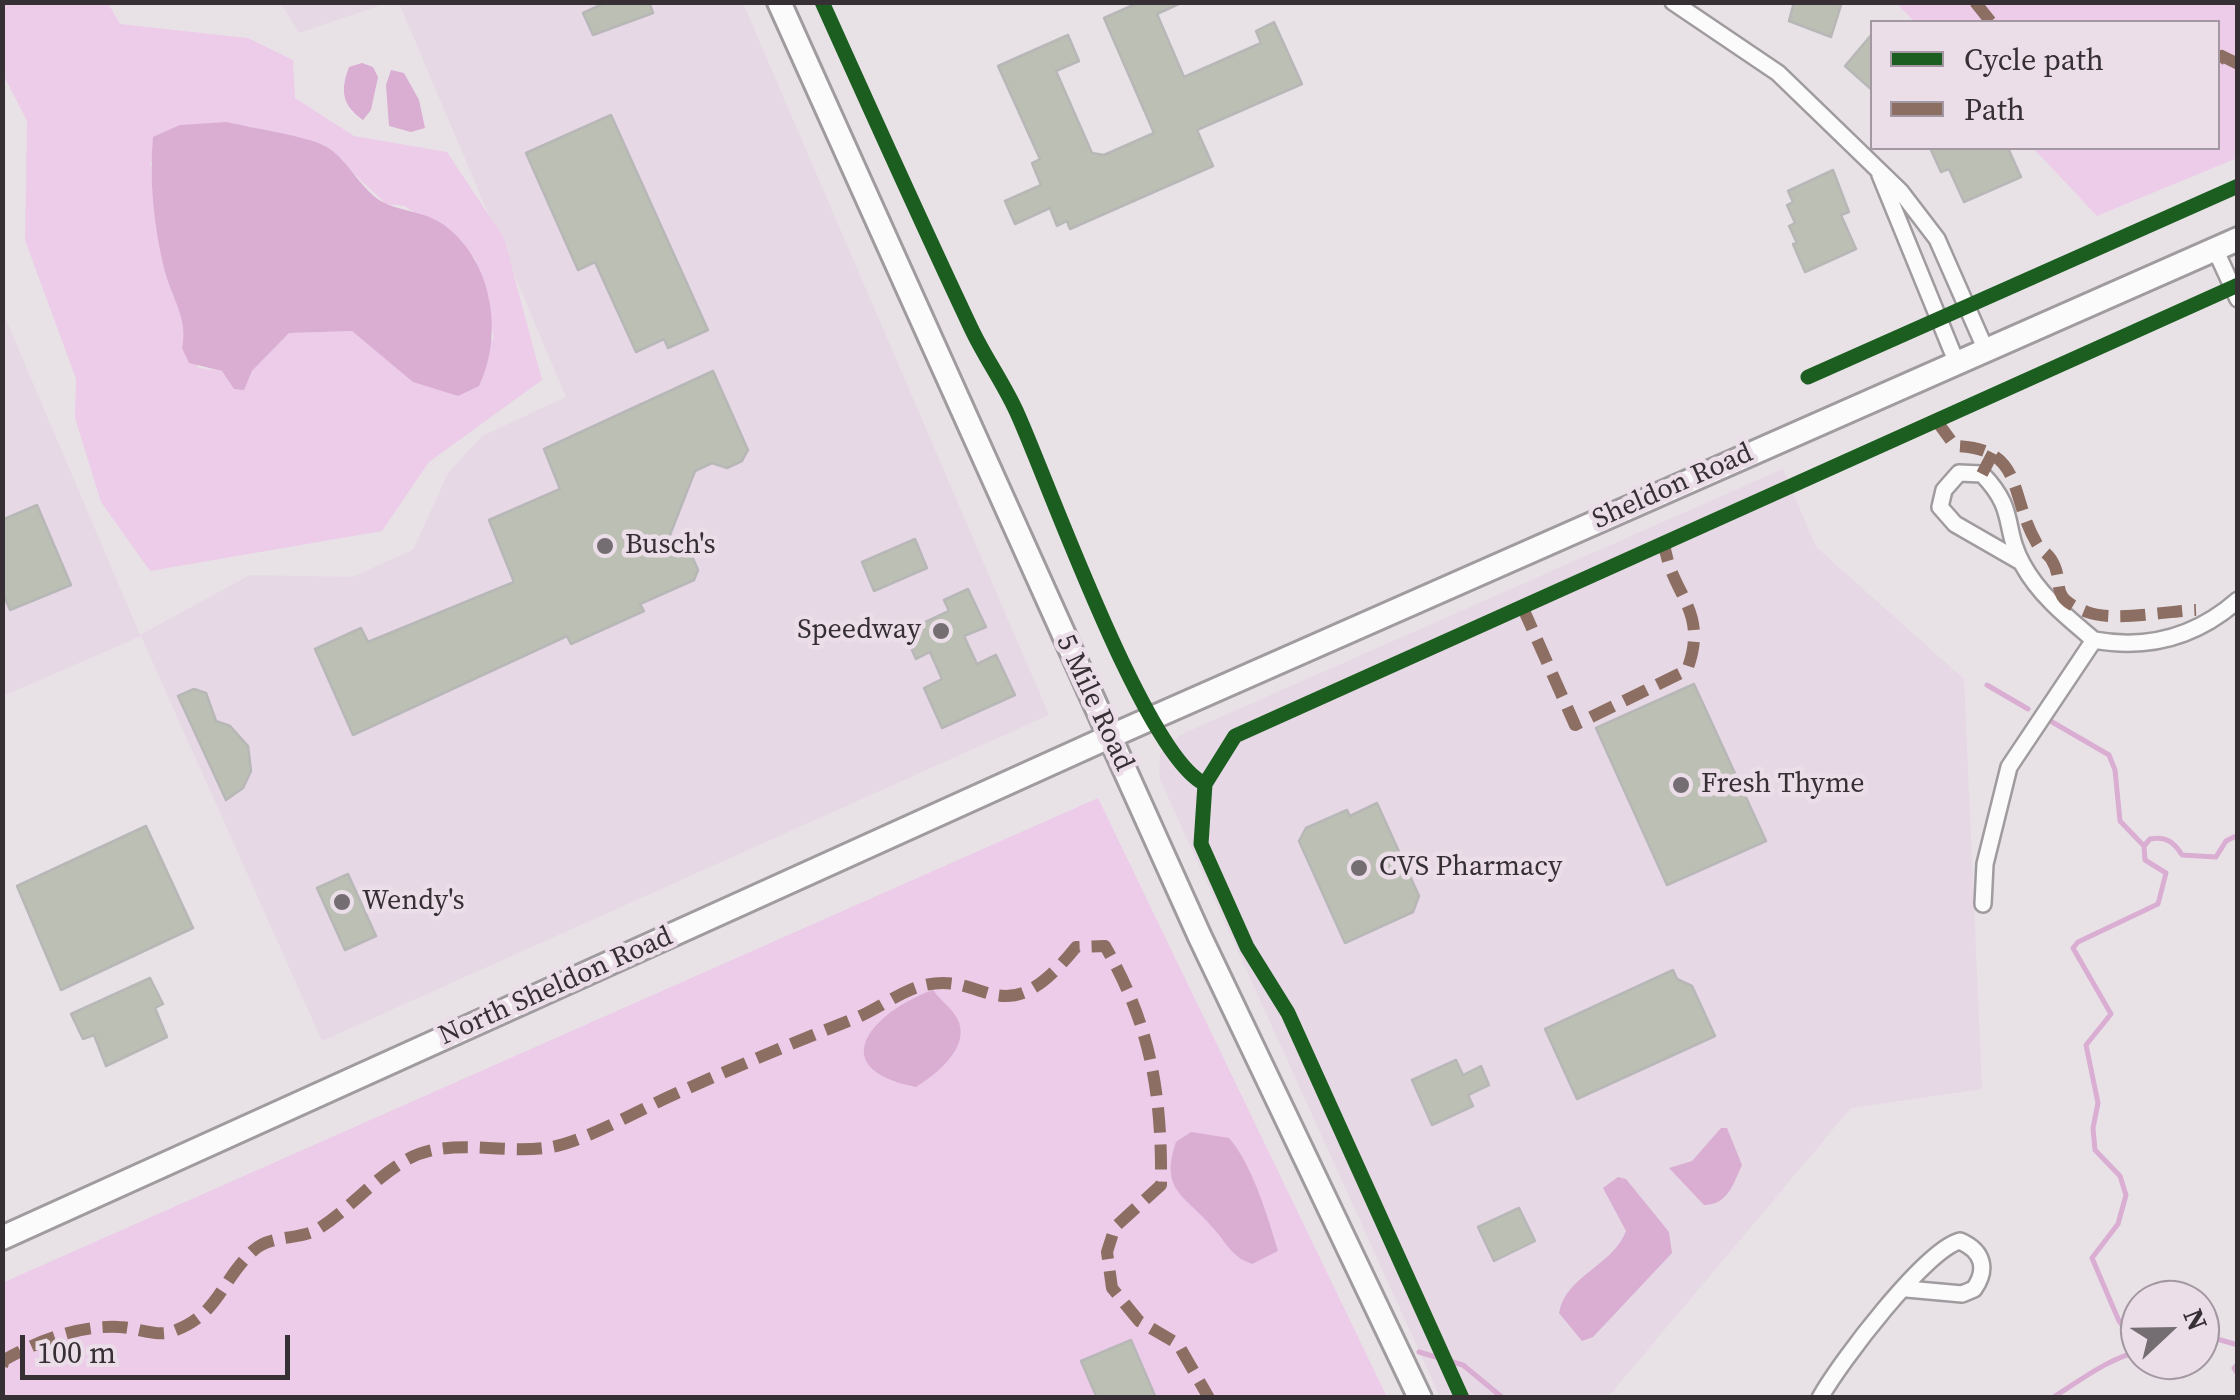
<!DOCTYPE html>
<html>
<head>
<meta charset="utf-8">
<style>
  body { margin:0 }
  #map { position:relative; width:2240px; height:1400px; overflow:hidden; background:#e8e2e7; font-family:"Source Serif 4",serif }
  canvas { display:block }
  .frame { position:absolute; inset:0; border:5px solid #363035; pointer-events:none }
  .legend { position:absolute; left:1870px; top:20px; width:350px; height:130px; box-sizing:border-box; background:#ecdee9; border:2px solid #a398a1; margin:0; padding:12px 18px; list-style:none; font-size:30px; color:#363035 }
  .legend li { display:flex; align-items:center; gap:20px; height:50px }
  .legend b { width:50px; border:2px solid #a398a1 }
  .north { position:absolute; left:2120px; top:1280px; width:100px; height:100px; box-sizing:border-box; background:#ecdee9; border:2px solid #a398a1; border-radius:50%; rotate:68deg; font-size:28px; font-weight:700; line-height:40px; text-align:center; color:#363035 }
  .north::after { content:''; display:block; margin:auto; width:35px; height:45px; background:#746e73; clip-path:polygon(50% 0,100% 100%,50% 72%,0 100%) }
  .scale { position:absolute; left:20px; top:1335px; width:270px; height:45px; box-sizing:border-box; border:5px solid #363035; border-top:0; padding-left:12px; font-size:30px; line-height:35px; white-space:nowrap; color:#363035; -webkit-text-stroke:8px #ecdee9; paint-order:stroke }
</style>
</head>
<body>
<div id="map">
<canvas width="2240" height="1400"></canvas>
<div class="frame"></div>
<ul class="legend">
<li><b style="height:12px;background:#1b5e20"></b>Cycle path</li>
<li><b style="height:12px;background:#8d6e63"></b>Path</li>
</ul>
<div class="north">N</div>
<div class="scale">100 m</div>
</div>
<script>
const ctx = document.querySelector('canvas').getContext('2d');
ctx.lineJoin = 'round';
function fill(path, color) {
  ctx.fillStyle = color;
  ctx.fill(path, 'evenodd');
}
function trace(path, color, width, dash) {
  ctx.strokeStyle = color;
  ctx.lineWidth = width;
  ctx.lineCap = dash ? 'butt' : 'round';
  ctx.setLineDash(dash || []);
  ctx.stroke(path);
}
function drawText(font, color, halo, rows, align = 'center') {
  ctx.font = font + ' "Source Serif 4",serif';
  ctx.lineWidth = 9;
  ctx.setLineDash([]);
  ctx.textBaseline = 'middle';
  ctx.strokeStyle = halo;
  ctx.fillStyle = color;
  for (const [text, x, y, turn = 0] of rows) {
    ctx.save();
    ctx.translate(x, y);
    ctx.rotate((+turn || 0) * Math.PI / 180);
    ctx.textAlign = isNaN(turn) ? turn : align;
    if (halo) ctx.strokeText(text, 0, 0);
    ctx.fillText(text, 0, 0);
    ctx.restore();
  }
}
const built = new Path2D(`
  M281 3H387L299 33Z
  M399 3H743L1049 715 322 1041 141 636 3 696 2 310 140 635 250 575 352 577 413 550 448 473 482 436 566 397Z
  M1783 469 1816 547 1964 679 1982 1089 1851 1108 1608 1397H1440L1159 777 1160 754 1180 735Z`);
const green = new Path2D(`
  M3 2 108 3 120 24 248 38 293 60 295 98 354 136 447 152 504 238 542 380 429 462 382 531 150 571 101 502 75 418 76 379 25 240 27 121 3 74ZM289 138 324 145 386 204 405 206 475 258 494 337 458 396 413 381 352 331 289 333 252 371 244 389H235L222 371 199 368 182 348 187 328 164 268 150 162Z
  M1896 3H2237V158L2097 216 2033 148H2218V22H1915Z
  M1098 798 1387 1397H3L2 1283Z`);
const water = new Path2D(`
  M362 63 373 67 378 77 371 110 363 120C342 105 340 91 349 67Z
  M391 70 404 73 419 100 425 128 411 132 389 126 386 85Z
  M227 122C250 128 307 136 325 146 349 159 362 194 387 204 405 212 426 212 444 225 493 261 504 335 479 386L458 396 413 382 352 331 289 333 252 371 244 390 234 389 222 371 189 363 182 348C189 319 171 297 164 268 154 227 149 179 153 137L180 125Z
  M933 990C939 999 949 1006 955 1015 975 1044 937 1074 916 1087 821 1068 874 1011 933 990Z
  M1721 1128H1727L1742 1165C1733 1184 1728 1205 1704 1205L1669 1168 1692 1161Z
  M1191 1132 1229 1138C1252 1164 1268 1217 1278 1251L1252 1264 1241 1259C1228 1250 1224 1240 1214 1229 1186 1195 1159 1192 1176 1142Z
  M1618 1177 1626 1179 1669 1232 1672 1253 1593 1337 1582 1341 1559 1313C1566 1275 1613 1266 1626 1231L1603 1188Z`);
const stream = new Path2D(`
  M1987 685 2028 709
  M2047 719 2109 755 2115 770 2120 821 2144 846 2145 860 2166 873 2158 904 2078 942 2073 948 2111 1014 2086 1045 2098 1103 2093 1128 2095 1150 2120 1176 2126 1195 2118 1224 2092 1258 2119 1321 2140 1349
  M2144 846 2150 839C2166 836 2174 842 2182 855L2216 857 2226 841 2238 835
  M2200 1340 2210 1337 2238 1345
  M1419 1352 1463 1365 1503 1398
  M2238 1364 2234 1368 2238 1374
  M2052 1398C2081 1380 2107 1359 2140 1351`);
const building = new Path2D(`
  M607 2H649L653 13 593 35 583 13Z
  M1140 2H1183L1157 14 1184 77 1261 43 1256 31 1274 22 1302 84 1197 130 1213 166 1070 229 1067 221 1057 226 1050 208 1015 224 1005 201 1041 185 1032 163 1040 159 998 66 1068 35 1079 61 1056 71 1092 153 1104 155 1154 133 1104 18Z
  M1794 2H1842L1831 37 1789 21Z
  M1872 34V90L1845 66Z
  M611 115 708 330 668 348 664 339 636 352 595 262 578 270 526 153Z
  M1930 148H2008L2021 177 1964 202 1949 169 1941 172Z
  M1833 170 1849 212 1841 215 1856 249 1805 272 1793 244 1797 243 1789 226 1795 223 1787 205 1793 202 1788 191Z
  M713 371 748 450 742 461 727 468 712 463 695 471 668 540 688 547 698 570 694 580 640 604 644 611 571 644 567 636 353 735 315 649 361 628 368 642 514 582 489 520 560 489 544 449Z
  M37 505 71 585 10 610 2 591V520Z
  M915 539 927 568 874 591 862 562Z
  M968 589 986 627 964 636 977 664 996 655 1015 695 942 728 924 688 942 679 930 652 916 659 904 632 949 611 944 600Z
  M1694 684 1766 841 1667 885 1596 728Z
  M194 689 206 693 216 721 230 726 248 746 251 771 243 788 226 800 178 696Z
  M1377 803 1419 896 1413 912 1345 943 1299 841 1306 828 1347 810 1350 816Z
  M146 826 193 928 61 990 17 886Z
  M348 874 376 936 345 950 317 888Z
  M1673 970 1677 979 1692 986 1715 1036 1577 1099 1545 1029Z
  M150 978 163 1004 155 1008 167 1037 106 1066 94 1035 83 1039 71 1014Z
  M1456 1060 1463 1075 1481 1066 1489 1085 1468 1095 1473 1106 1432 1125 1412 1080Z
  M1519 1208 1535 1241 1494 1261 1478 1227Z
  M1131 1340 1156 1398H1097L1081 1361Z`);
const street = new Path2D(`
  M1673 2 1778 73 1901 192 1937 239 1985 348
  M1880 175 1956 361
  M2215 249 2238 299
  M2021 562 1955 524 1940 507 1944 490 1959 473 1982 474C2018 511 2002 528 2023 565 2040 596 2068 618 2094 640 2149 650 2196 637 2238 600
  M1983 904 1985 864 2009 767 2094 640
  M1820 1398C1839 1363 1926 1249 1960 1241 1983 1251 1988 1269 1974 1289L1962 1294 1907 1289`);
const secondary = new Path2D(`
  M779 2 1200 937 1420 1398
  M2 1238 1109 737 2238 239`);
const quiet = new Path2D(`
  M1975 2 1991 22
  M2218 61 2222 56 2238 64
  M1936 420 1955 446C2025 448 2009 496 2036 542 2039 549 2047 553 2051 559 2067 584 2045 596 2087 612 2112 622 2167 611 2196 610
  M1982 474 1993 453
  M1522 606 1575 725 1687 670C1710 609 1670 595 1664 542
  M2 1366 4 1360C38 1341 78 1325 119 1327 135 1327 155 1337 171 1332 220 1315 219 1282 254 1250 270 1235 300 1240 318 1229 350 1209 375 1177 408 1159 454 1134 514 1159 564 1144 602 1132 639 1110 675 1094 735 1067 795 1042 856 1018 875 1010 891 998 910 990 984 959 997 1046 1076 947L1105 946C1151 1026 1162 1094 1161 1185L1115 1227 1107 1252 1112 1288 1139 1321 1178 1344 1209 1398`);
const cycleway = new Path2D(`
  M822 2C871 111 920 220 971 328 985 358 1005 385 1018 415 1049 484 1146 758 1205 784
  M1808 377 2238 186
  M1462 1398 1288 1013 1247 947 1201 844 1205 784 1235 736 2238 285`);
const markers = [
  [605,546,10,"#746e73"],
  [941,631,10,"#746e73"],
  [1681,785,10,"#746e73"],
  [1359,868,10,"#746e73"],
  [342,902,10,"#746e73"]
];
const streetNames = [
  ["Sheldon Road",1673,487,-24],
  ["5 Mile Road",1094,703,65],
  ["North Sheldon Road",556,987,-24]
];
const poiNames = [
  ["Busch's",625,546],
  ["Speedway",921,631,"right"],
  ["Fresh Thyme",1701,785],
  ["CVS Pharmacy",1379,868],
  ["Wendy's",362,902]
];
fill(built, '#e6d8e4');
fill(green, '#eccce8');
fill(water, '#daadd3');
trace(stream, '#daadd3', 5);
fill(building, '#bcbfb3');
trace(building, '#b8b7b7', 2.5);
trace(street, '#a09b9f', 20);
trace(secondary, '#a09b9f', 28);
trace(street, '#fcfbfb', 15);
trace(secondary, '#fcfbfb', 22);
trace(quiet, '#8d6e63', 12, [25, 12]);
trace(cycleway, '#1b5e20', 15);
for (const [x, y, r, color] of markers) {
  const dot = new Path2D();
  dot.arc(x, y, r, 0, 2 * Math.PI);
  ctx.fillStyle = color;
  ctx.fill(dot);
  trace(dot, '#ecdee9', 4);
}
drawText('28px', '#363035', '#ecdee9', streetNames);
drawText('28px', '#363035', '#ecdee9', poiNames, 'left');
</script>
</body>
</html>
